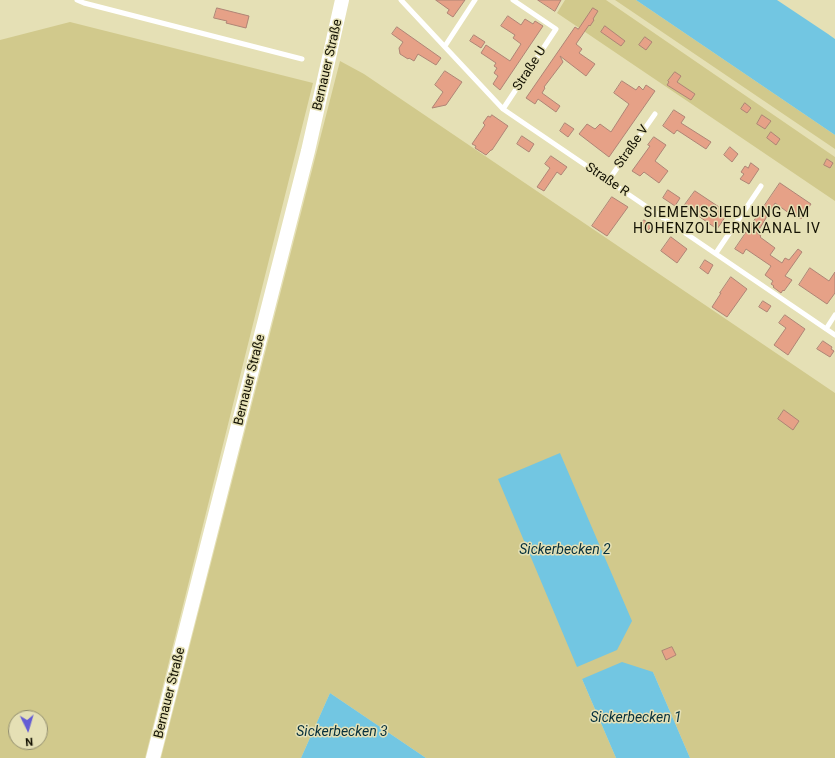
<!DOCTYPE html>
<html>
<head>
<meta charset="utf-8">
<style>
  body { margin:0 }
  #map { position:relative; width:835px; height:758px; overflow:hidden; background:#e5e0b5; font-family:Roboto,sans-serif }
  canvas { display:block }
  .north { position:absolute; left:8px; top:710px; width:40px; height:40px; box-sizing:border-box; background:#e5e0b5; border:1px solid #918d6e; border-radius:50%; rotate:175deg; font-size:11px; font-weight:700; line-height:16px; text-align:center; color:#131103 }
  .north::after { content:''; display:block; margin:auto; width:14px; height:18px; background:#645cd5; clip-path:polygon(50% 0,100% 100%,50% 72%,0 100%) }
</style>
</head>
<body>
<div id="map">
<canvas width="835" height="758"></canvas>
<div class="north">N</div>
</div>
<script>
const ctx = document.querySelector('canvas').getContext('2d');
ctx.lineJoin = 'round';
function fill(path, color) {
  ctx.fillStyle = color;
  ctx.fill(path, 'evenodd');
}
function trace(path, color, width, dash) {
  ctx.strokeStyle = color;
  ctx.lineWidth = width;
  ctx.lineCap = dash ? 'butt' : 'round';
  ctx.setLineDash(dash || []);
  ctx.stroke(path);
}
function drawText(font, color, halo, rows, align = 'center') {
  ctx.font = font + ' Roboto,sans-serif';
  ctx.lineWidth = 3;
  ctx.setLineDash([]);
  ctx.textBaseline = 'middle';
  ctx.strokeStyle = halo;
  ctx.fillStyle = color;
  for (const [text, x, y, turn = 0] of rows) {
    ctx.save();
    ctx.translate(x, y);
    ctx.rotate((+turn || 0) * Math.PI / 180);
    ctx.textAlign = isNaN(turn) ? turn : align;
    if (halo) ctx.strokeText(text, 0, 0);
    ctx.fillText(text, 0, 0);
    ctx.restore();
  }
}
const green = new Path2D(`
  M565 0H606L835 157V201L557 13Z
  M615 0H636L835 135V149Z
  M70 22 313 83 145 758H0V40ZM16 718H40V742H16Z
  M340 61 364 74 835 393V758H690L653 672 582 679 616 758H426L330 693 301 758H161Z`);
const water = new Path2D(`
  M636 0H777L828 34 835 39V135Z
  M560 453 632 621 617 650 577 667 498 479Z
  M622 662 653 672 690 758H616L582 679Z
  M330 693 426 758H301Z`);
const building = new Path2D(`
  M436 0H465L453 17 447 13 449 10Z
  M538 0H561L555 11Z
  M217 8 249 16 246 28 226 23 227 21 214 18Z
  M593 8 598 11 593 19 594 20 590 26 589 25 576 44 582 49 579 53 595 64 586 76 560 56 563 62 544 87 545 88 542 93 560 106 556 112 538 99 535 104 526 98 575 27 578 29Z
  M508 16 521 25 525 19 533 24 535 21 543 26 500 90 493 84 498 76 494 73 497 68 494 66 496 63 481 53 486 45 510 61 521 44 513 38 515 35 501 26Z
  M605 26 625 41 621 46 601 32Z
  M397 27 441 58 436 65 418 54 414 61 409 58 408 59 400 54 399 48 403 42 392 34Z
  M474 35 485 42 481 48 470 41Z
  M645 37 652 42 646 50 639 45Z
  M445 71 462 82 446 105 432 108 443 92 435 85Z
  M675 72 681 76 677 82 695 94 691 100 667 85 669 82 668 81Z
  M622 81 636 90 639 86 643 90 646 85 655 91 609 157 579 134 587 124 595 129 600 124 611 132 629 104 614 93Z
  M745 103 751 108 747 113 741 109Z
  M674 110 685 117 681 123 711 142 706 149 677 130 674 134 663 126Z
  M492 115 508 126 492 150H491L486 155 475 148 476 146 472 144 485 125 483 123 488 116 490 117Z
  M762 115 771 121 765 129 757 124Z
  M565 123 574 129 568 137 560 131Z
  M771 132 780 139 776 145 767 138Z
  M522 136 534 144 529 152 517 144Z
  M654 137 666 145 655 161 668 171 659 183 644 172 640 176 632 171 650 146 648 145Z
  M730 147 738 154 732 162 724 155Z
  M551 156 567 167 561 175 557 172 544 191 537 187 550 168 545 164Z
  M827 159 833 163 830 168 824 165Z
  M751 163 759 169 749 184 740 179 744 174 741 172 745 166 748 168Z
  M780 183 811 204 801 219 795 214 793 216 775 203 757 233 761 236 760 237 775 248 770 255 782 263 785 258 789 260 798 249 802 252 785 276 792 280 784 291 783 290 781 293 773 287 774 286 771 284 773 281 765 275 771 266 746 249 743 254 735 249Z
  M668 190 680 198 675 206 663 198Z
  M695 191 728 213 717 229 684 206Z
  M612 197 628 207 607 236 592 226Z
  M644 220 652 225 647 232 639 227Z
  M671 237 687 249 677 263 661 251Z
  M705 260 713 265 708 274 700 268Z
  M810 268 829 281 835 272V293L827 304 799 285Z
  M731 277 747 289 727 317 712 307 721 293H720Z
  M763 301 771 306 767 312 759 307Z
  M785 315 805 329 788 355 774 345 786 328 779 323Z
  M823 341 832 347 831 349 834 351 830 357 817 349Z
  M784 410 799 421 793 430 778 419Z
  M672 647 676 655 666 660 662 651Z`);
const service = new Path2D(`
  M77 0 84 3 302 59
  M401 0 503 109 835 335
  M445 46 475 0
  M503 109 556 29 513 0
  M608 181 655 114
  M716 253 761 186
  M826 329 835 315`);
const secondary = new Path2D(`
  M153 758 308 151 342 0`);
const streetNames = [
  ["Bernauer Straße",328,65,-77],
  ["Straße U",530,69,-57],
  ["Straße V",632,147,-55],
  ["Straße R",607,180,34],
  ["Bernauer Straße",250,380,-76],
  ["Bernauer Straße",170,693,-76]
];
const neighbourhoodNames = [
  ["SIEMENSSIEDLUNG AM",727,213],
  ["HOHENZOLLERNKANAL IV",727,229]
];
const waterNames = [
  ["Sickerbecken 2",565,550],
  ["Sickerbecken 1",636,718],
  ["Sickerbecken 3",342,732]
];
fill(green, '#d1c98c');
fill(water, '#72c6e2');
fill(building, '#e6a187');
trace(building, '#ae8475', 1);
trace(service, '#fff', 5);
trace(secondary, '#fff', 14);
drawText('13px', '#131103', '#e5e0b5', streetNames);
ctx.letterSpacing = '1px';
drawText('14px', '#131103', '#e5e0b5', neighbourhoodNames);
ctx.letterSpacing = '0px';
drawText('italic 14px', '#07303c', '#e5e0b5', waterNames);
</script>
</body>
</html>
